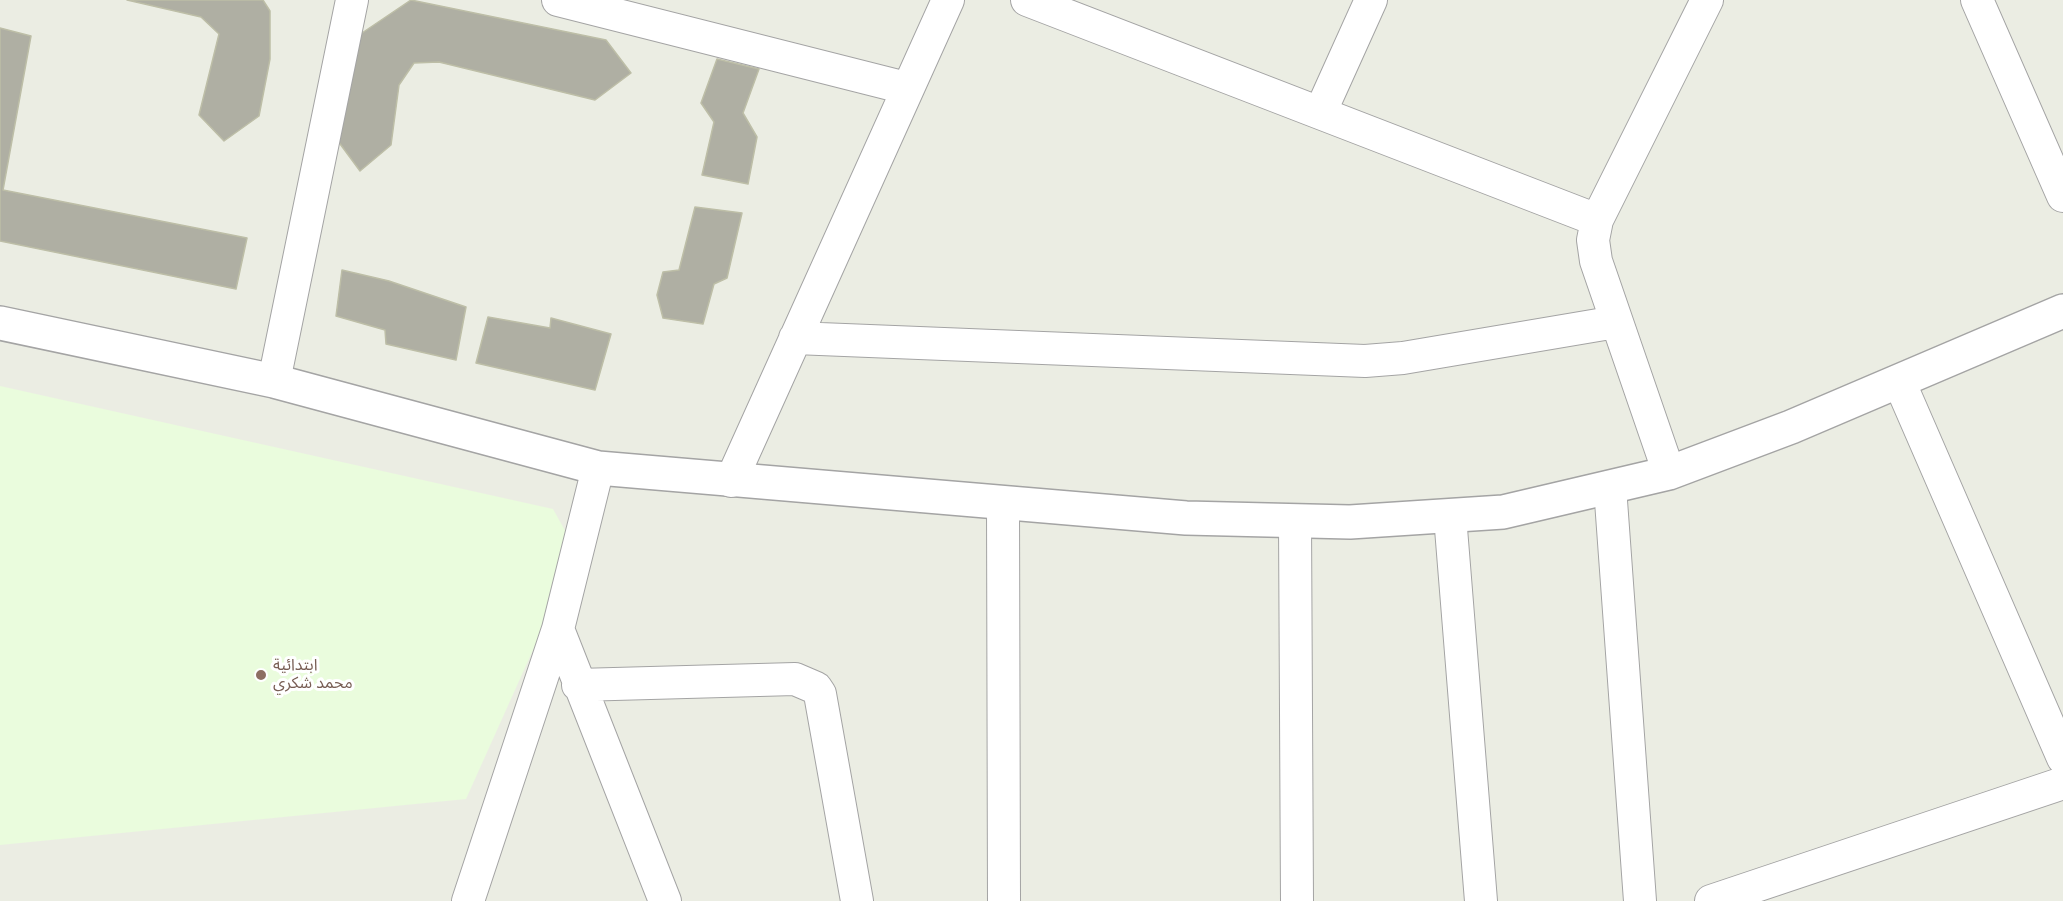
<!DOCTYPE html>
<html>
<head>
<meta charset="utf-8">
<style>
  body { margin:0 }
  canvas { display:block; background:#ebede3 }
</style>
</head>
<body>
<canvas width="2063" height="901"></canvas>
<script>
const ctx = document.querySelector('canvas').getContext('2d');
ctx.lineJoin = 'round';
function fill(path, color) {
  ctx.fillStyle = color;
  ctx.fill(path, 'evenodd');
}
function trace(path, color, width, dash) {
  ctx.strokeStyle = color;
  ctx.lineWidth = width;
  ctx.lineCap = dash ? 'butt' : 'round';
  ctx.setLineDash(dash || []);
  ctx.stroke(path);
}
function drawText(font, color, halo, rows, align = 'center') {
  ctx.font = font + ' "Varela Round","Noto Sans Arabic",sans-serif';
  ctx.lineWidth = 6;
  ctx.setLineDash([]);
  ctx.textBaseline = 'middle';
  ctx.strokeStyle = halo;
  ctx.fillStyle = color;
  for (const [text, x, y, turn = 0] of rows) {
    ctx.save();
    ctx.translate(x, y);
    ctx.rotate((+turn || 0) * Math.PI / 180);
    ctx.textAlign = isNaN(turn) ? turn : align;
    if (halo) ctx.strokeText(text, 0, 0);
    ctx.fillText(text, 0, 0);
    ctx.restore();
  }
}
const education = new Path2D(`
  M0 386 553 509 577 552 466 799 0 845Z`);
const building = new Path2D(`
  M127 0H263L270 11V59L259 116 224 141 199 115 219 34 201 17Z
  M411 0 606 40 631 73 595 100 439 62 414 63 399 85 391 145 360 171 332 133 359 35Z
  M0 28 31 36 3 190 247 238 236 289 0 241Z
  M717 59 759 69 743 113 757 137 748 184 702 175 714 122 701 103Z
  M695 207 742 213 727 278 714 284 703 324 663 318 657 295 663 272 679 270Z
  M342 270 389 281 466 307 456 360 386 344 385 330 336 316Z
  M488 317 550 328 551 318 611 334 595 390 476 363Z`);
const minor = new Path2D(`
  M558 0 906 88
  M1027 0 1597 220
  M1977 0 2063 196
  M1320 113 1371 0
  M795 338 1365 361 1403 358 1616 322
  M274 381 352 0
  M1899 381 2063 758
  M1669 473 1596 261 1593 240 1597 220 1707 0
  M731 481 948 0
  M1610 487 1640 901
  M1003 504 1004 901
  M1450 516 1481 901
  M1295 521 1297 901
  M558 629 665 901
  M578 685 795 679 816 688 820 694 857 901
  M468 901 558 629 598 468
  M1711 901 2063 783`);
const tertiary = new Path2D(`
  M0 323 274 381 598 468 1186 518 1350 522 1503 512 1669 473 1791 427 2063 311`);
const markers = [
  [261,675,6,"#8d6e63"]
];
const educationNames = [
  ["ابتدائية",273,666],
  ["محمد شكري",273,684]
];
fill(education, '#eafcdd');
fill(building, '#afafa3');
trace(building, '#bdbea7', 1.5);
trace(minor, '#a4a4a4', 34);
trace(tertiary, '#a4a4a4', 36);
trace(minor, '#fff', 32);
trace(tertiary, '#fff', 33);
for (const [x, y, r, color] of markers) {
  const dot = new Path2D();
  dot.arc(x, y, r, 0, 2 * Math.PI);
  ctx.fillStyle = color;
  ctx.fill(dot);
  trace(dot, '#fff', 2);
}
drawText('16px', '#785e54', '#fff', educationNames, 'left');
</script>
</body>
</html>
